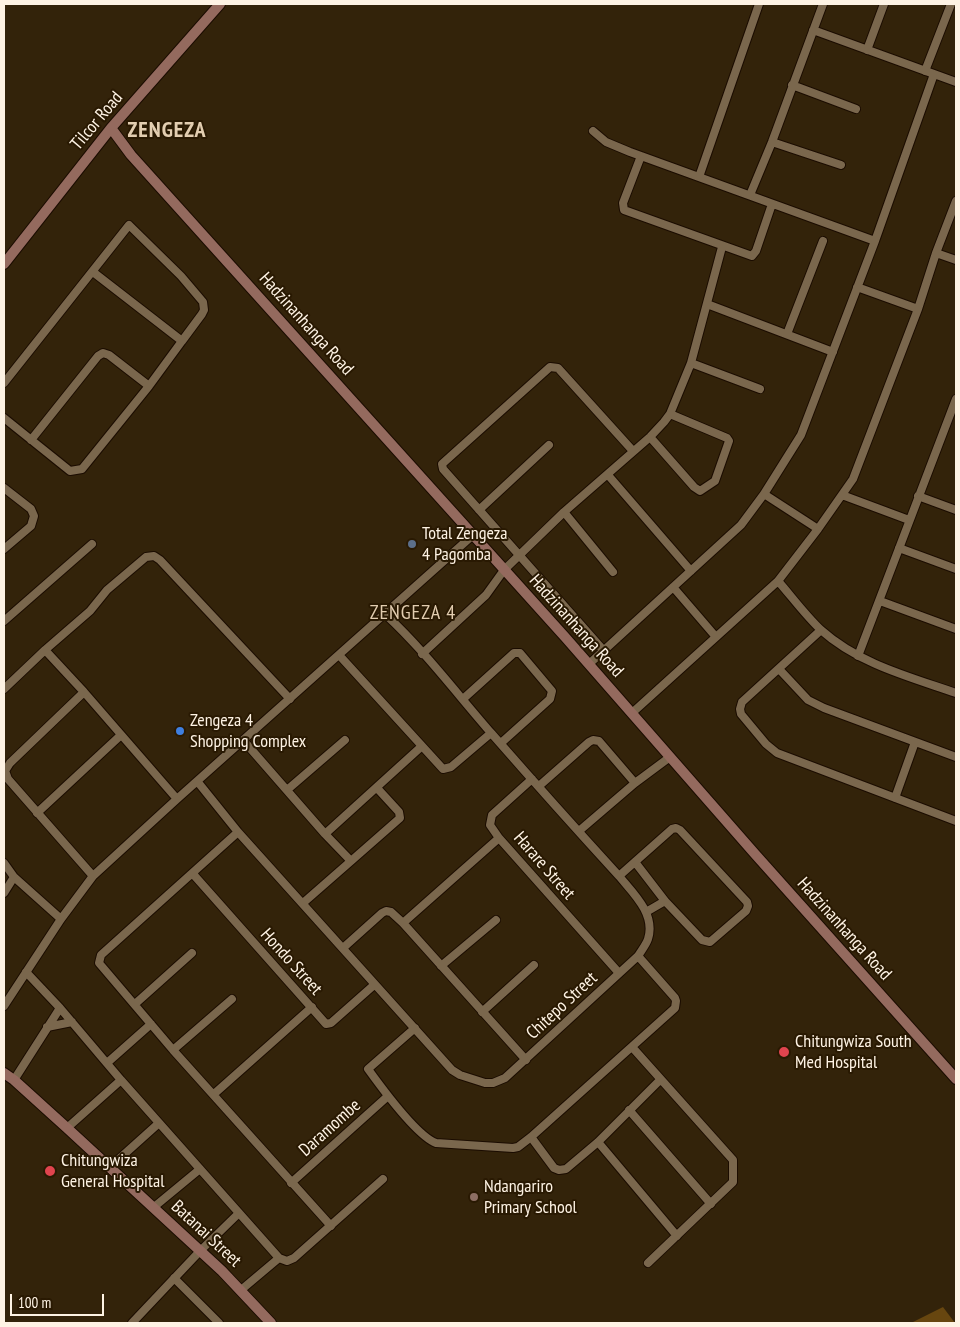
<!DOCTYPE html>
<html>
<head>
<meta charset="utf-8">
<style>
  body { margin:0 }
  #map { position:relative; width:960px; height:1327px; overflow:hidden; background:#33230a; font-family:"PT Sans Narrow",sans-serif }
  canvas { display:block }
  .frame { position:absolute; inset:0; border:5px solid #fef3e4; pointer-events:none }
  .scale { position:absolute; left:10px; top:1294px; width:94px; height:22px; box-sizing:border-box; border:2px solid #fef3e4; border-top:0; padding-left:6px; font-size:15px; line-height:18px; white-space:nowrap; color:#fef3e4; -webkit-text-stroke:4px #291902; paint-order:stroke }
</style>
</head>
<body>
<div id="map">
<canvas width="960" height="1327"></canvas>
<div class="frame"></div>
<div class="scale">100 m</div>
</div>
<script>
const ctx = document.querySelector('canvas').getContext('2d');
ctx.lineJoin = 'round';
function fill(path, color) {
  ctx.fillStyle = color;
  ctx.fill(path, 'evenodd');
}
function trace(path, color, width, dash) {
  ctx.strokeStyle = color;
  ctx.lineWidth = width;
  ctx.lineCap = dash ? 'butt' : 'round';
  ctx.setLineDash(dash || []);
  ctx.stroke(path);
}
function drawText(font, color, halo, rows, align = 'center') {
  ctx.font = font + ' "PT Sans Narrow",sans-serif';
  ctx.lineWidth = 4;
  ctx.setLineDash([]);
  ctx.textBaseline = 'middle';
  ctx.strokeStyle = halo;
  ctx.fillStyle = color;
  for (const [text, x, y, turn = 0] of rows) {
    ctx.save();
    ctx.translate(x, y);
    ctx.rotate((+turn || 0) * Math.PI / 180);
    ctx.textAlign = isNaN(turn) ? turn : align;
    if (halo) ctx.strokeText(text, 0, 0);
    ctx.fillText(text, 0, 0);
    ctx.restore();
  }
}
const green = new Path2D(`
  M943 1307 955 1323H911Z`);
const street = new Path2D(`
  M813 30 956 82
  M867 50 884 4
  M925 71 951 4
  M792 85 856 109
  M593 131 606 142 630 152 875 241
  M772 142 841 165
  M641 156 623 203 624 210 752 256 756 251 772 204
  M699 177 759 4
  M750 195 772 142 823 4
  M936 253 956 260
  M93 272 182 341 149 386
  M857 287 918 309
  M707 304 833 352
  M787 334 823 241
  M691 363 760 389
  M4 383 129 225 181 276 203 302 204 310 202 314 182 341
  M4 418 70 471 82 469 149 386 109 355 103 353 98 356 31 440
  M650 437 694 487 700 491 715 481 729 441 727 438 670 414
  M608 475 691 571
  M4 488 31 509 34 516 31 526 4 549
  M764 494 818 529
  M842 495 909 520
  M918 496 956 510
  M479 510 549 445
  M564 512 613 572
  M899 548 956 569
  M778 581C792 597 806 616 821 630 859 664 910 677 956 693
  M673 587 716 637
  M880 601 956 629
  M4 621 92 544
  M821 630 742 702 740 709 741 714 766 744 777 753 956 821
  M45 650 90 611 107 590 146 557 154 556 160 560 290 699
  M604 651 443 469 442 464 550 367 558 368 633 451
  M422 654 486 595 504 570 564 512 650 437 664 422 670 414 691 363 722 247
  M339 655 443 769 451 767 491 733
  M858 656 956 399
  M589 664 741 525 764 494 801 435 875 241 934 74
  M779 669 808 700 824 708 956 757
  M4 689 45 650 84 692 177 799
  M84 692 10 763 5 771 8 779 93 876
  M463 699 514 653H520L552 691 550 699 501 743
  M632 713 778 581 818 529 853 479 918 309 936 253 956 201
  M243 740 325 834 351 861 303 903
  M532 779 492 815 490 825 499 838 619 973
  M197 781 238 832 452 1070 460 1075 485 1083H493L505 1078 638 956C641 951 646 945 648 939 656 914 633 893 619 876 576 829 534 782 492 734 457 694 424 650 385 614
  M539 786 589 742 593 740 599 741 635 783
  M287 790 345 740
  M895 798 915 742
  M37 813 121 735
  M579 831 635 783 670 757
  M238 832 101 955 99 963 173 1050 331 1226
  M325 834 422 746
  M351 861 400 818 399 812 377 788
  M635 862 665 901
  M4 863 14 877 61 919
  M193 874 326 1024 331 1023 374 985
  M619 876 672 829 676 828 680 830 747 902 748 906 746 911 710 942 702 940 665 901 646 912
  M4 893 14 877
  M403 923 499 838
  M343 948 382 913 386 911 391 912 403 923 526 1060
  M441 966 496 920
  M26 972 60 1008 121 1080 279 1258 241 1290
  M135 1004 192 953
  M4 1006 61 919 93 876 177 799 473 535
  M482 1012 534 965
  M47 1027 72 1022
  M415 1028 368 1069C381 1087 417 1136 436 1143L513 1148 518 1147 531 1137 675 1008 676 1001 675 998 638 956
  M632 1047 733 1160V1182L648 1263
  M173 1050 232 999
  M107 1063 151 1024
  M14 1080 60 1008
  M214 1094 312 1007
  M629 1110 711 1204
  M67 1128 121 1080
  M531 1137 554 1168 559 1170 566 1169 598 1142 660 1080
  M598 1142 677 1236
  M110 1167 159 1123
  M291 1183 388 1096
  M154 1207 200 1169
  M279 1258 287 1261 294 1258 383 1179
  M174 1278 219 1323
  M132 1323 200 1251 239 1213`);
const secondary = new Path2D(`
  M111 128 131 155 565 637 755 854 956 1079
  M4 264 111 128 220 4
  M4 1073 14 1080 67 1128 222 1271 271 1323`);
const markers = [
  [412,544,5,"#5c6f8a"],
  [180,731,5,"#3f7fe0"],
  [784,1052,6,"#e0444e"],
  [50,1171,6,"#e0444e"],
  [474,1197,5,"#8d6e63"]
];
const streetNames = [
  ["Tilcor Road",97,121,-50],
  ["Hadzinanhanga Road",306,324,48],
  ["Hadzinanhanga Road",576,626,48],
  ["Harare Street",544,866,49],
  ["Hadzinanhanga Road",844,929,48],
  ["Hondo Street",291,962,48],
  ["Chitepo Street",562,1006,-43],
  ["Daramombe",330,1128,-42],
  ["Batanai Street",206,1234,43]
];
const poiNames = [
  ["Total Zengeza",422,534],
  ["4 Pagomba",422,555],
  ["Zengeza 4",190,721],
  ["Shopping Complex",190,742],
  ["Chitungwiza South",795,1042],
  ["Med Hospital",795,1063],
  ["Chitungwiza",61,1161],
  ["General Hospital",61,1182],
  ["Ndangariro",484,1187],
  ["Primary School",484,1208]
];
const quarterNames = [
  ["ZENGEZA 4",413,613]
];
const districtNames = [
  ["ZENGEZA",167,131]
];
fill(green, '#67460f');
trace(street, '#1b0c00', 10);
trace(secondary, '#1b0c00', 12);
trace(street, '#7a674d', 8);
trace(secondary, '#946a5e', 10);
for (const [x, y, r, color] of markers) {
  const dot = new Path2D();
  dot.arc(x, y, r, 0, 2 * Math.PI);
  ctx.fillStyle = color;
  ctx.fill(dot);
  trace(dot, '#291902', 2);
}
drawText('18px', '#fef3e4', '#291902', streetNames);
drawText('18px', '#fef3e4', '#291902', poiNames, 'left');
ctx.letterSpacing = '1px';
drawText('20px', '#e2cdb0', '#291902', quarterNames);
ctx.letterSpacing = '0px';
ctx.letterSpacing = '1px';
drawText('bold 22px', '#e2cdb0', '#291902', districtNames);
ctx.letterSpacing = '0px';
</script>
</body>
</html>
